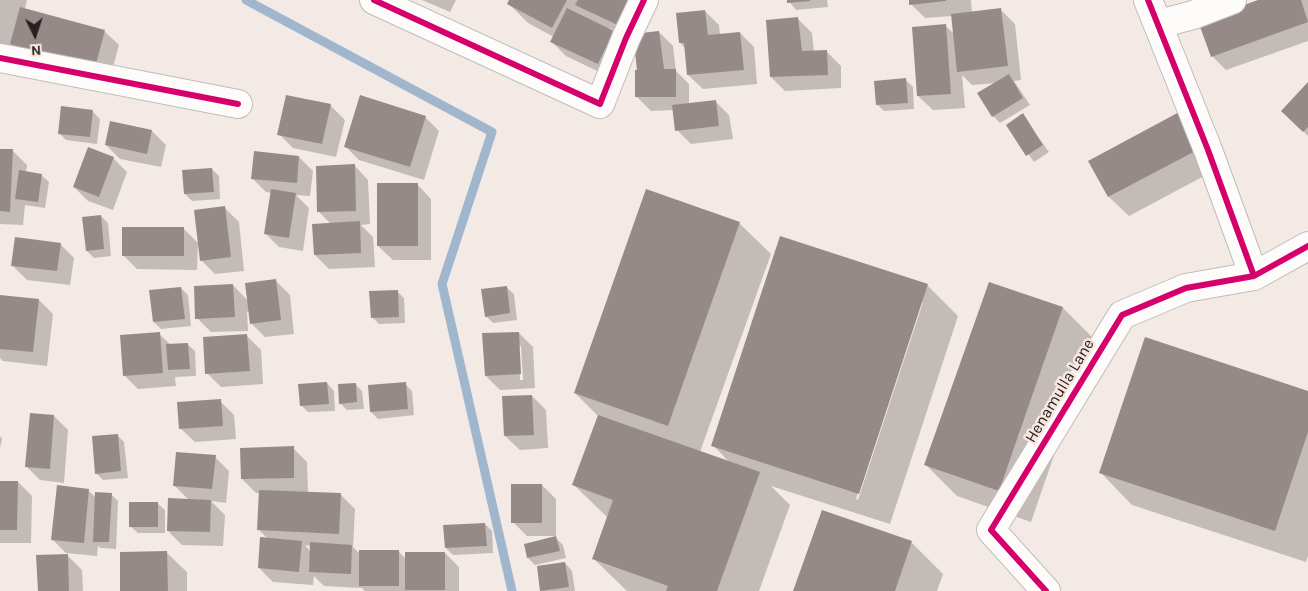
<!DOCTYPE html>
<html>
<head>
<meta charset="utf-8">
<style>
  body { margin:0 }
  #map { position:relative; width:1308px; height:591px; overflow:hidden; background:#f3eae6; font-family:Karla,sans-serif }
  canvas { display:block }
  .north { position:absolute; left:10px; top:10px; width:50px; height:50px; -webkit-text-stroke:4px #f8e7e1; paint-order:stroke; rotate:176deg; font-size:14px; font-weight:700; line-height:20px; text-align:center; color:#26201e }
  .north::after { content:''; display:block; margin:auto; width:18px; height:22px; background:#26201e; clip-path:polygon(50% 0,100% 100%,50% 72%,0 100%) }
</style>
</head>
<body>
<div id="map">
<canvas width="1308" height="591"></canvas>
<div class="north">N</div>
</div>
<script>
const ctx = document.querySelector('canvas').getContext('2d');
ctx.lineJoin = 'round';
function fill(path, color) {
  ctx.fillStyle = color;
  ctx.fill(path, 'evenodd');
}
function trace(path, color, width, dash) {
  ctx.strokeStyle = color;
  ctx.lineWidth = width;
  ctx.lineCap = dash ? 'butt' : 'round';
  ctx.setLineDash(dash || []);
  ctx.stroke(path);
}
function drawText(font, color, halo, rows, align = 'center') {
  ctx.font = font + ' Karla,sans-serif';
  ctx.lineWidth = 5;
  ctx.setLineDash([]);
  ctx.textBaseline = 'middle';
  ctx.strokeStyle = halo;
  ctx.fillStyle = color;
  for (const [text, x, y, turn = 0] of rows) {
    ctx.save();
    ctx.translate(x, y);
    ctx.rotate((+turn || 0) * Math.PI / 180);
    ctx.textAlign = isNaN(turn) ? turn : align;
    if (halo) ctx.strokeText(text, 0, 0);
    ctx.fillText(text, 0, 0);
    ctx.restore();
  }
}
const shadow = new Path2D(`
  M0 0H27L25 9 104 31 119 45 109 81 0 51Z
  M422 0H456L450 12Z
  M510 0H656L639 34 659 32 673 46 676 71 689 84V104L715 101 729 115 733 139 691 144 677 130 674 110 651 111 637 97 639 72 634 39 609 28 627 46 612 78 566 56 552 42 554 37 528 23 508 3Z
  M788 0H827L828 7 796 10Z
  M910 0H971L972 13 1001 10 1015 24 1021 80 1014 81 1030 105 1000 123 993 116 996 83 972 85 962 75 965 108 933 110 918 96 946 26 954 34 952 16 925 18 911 4Z
  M1262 0H1308V41L1226 70 1212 56Z
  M705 11 719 25 720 35 740 33 754 47 757 84 703 89 688 75 686 49 680 43Z
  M798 19 812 33 814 52H827L841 66V88L785 91 771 77Z
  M906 80 913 87 914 109 884 111 877 104Z
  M1308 84V136L1297 125Z
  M331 106 345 120 336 157 293 148 279 134Z
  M62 108 93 112 100 119 97 144 66 140 59 133Z
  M1022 115 1049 152 1034 162 1007 125Z
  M425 117 439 131 424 180 359 160 345 146Z
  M152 131 166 145 161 167 120 159 106 145Z
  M1202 132 1221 167 1129 216 1109 197 1090 162Z
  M0 150 13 151 27 165 26 173 41 175 49 182 45 208 25 205 23 225 0 224Z
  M299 157 313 171 310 196 296 195 309 208 303 251 279 247 265 233 271 193 266 192 252 178Z
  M113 158 127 172 113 210 88 201 74 187Z
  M354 165 368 180 370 224 361 225 373 237 375 267 329 269 315 255 331 224 319 212Z
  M212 169 219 176 220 199 192 201 185 194Z
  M417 184 431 199V260H393L378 246Z
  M225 208 239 222 244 271 215 274 201 260Z
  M101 216 108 223 111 256 94 258 87 251Z
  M739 223 771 254 700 452 730 463 713 445 927 285 958 316 890 524 771 486 790 505 759 591H627L594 559 608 518 574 485 598 416 575 393ZM920 302H923L858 500 856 499Z
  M183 228 198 243 197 270 137 269 123 255Z
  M60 244 74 258 70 285 27 280 13 266Z
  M276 281 290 295 294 334 265 337 251 323 250 311 247 312 248 331 211 332 197 318 233 285 248 301Z
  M989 283 1063 308 1094 339 1031 522 957 496 926 465Z
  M506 287 514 294 517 320 493 323 486 316Z
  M181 288 188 295 191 326 161 329 154 322Z
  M397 291 404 298 405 323 379 324 372 317Z
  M0 296 39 300 53 314 47 366 3 361 0 358Z
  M519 333 533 347 535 388 500 390 486 376ZM519 346H521L523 380H520Z
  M159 334 171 345 187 344 195 351 196 376 175 377 176 386 138 389 124 375Z
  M247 336 261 350 263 384 221 387 207 373Z
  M327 383 334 391 335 411 308 412 301 405Z
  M355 384 362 391 364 409 347 410 340 403Z
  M405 384 412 391 414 415 378 419 371 412Z
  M1308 392V556L1306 562 1132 505 1101 473Z
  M532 396 546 410 548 448 520 450 505 436Z
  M220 401 234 415 236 439 195 442 180 428Z
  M54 416 68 430 64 483 40 480 26 466Z
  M117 435 124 442 128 478 103 480 96 473Z
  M0 436 2 439 0 448Z
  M293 448 307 462 308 493 341 495 355 509 353 547 360 554 398 551 406 559 445 553 459 567V591H365L362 588 324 586 314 576 313 585 273 582 259 568 268 539 259 530 260 493H256L242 479ZM305 545 311 546V552Z
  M215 457 229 471 226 503 211 501 225 515 223 546 182 545 168 531 189 500 174 485Z
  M0 482H18L32 496 31 543H0Z
  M542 485 556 499V536H527L513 522Z
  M88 490 96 498 111 494 118 501 116 549 101 548 98 546 97 556 66 553 52 539Z
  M157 503 165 510V533H138L130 526Z
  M822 511 912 543 943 574 937 591H794Z
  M485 524 492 531 493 553 453 555 446 548Z
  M556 538 563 545 566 558 535 565 528 558Z
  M167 553 187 572V591H122Z
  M68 556 82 570 83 591H39Z
  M565 563 572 571 575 591H542Z`);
const stream = new Path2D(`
  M246 0 492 132 442 284 512 591`);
const building = new Path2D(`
  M509 0H567L552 28 507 4Z
  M578 0H635L622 27 575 5Z
  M787 0H810V1L787 3Z
  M909 0H946V1L909 5Z
  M1258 0H1301L1308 22 1211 57 1198 21Z
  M20 7 105 30 95 68 10 44Z
  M567 8 614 31 598 64 550 42Z
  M1001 8 1008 66 957 72 951 14Z
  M705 10 708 35 740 32 744 70 687 75 684 43H679L676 13Z
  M798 17 802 51 827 50 828 75 770 77 766 20Z
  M946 24 951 94 917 96 912 27Z
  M659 31 664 69H676V97H635V70H637L633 34Z
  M1009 74 1023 98 992 117 977 93Z
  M906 78 908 103 876 105 874 81Z
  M1308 82V127L1303 132 1281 111Z
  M286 95 331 104 322 144 277 135Z
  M360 95 426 116 410 167 344 147Z
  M716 100 719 126 675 131 672 105Z
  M61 106 93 110 90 137 58 134Z
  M1183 110 1203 147 1108 197 1088 161Z
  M1023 113 1043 145 1026 156 1006 125Z
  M110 121 152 130 147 154 105 145Z
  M88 147 114 157 99 197 73 187Z
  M0 149H13L10 212 0 211Z
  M254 151 299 156 297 183 251 179Z
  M355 164 356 211 317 212 316 166Z
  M212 168 214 192 184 194 182 170Z
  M19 170 42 174 38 202 15 199Z
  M377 183H418V246H377Z
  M271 189 296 193 289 238 264 234Z
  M646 189 740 222 668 426 574 393Z
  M225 206 231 257 200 261 194 210Z
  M101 215 104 249 86 251 82 217Z
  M360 221 361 253 314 255 312 224Z
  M122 227H184V256H122Z
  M780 236 928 284 859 494 711 446Z
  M15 237 61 243 57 271 11 266Z
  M276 279 281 320 250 324 245 283Z
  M989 282 1063 307 999 491 924 465Z
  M233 284 235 317 195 319 194 286Z
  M507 286 510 313 485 317 481 289Z
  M181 287 185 319 153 322 149 290Z
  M398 290 399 317 371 318 369 291Z
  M0 295 39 299 33 352 0 349Z
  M160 332 163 373 123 376 120 335Z
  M519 332 521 374 485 376 482 333Z
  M247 334 250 371 205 374 203 337Z
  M1145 337 1308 391V432L1275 531 1099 473Z
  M188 343 190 369 168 370 166 344Z
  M327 382 329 404 300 406 298 384Z
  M406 382 408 409 370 412 368 385Z
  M356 383 357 402 339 404 338 384Z
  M532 395 534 435 504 436 502 396Z
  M221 399 223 426 179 429 177 402Z
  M30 413 54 415 50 469 25 467Z
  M598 415 760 472 717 591H666L668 586 592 559 613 500 572 485Z
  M118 434 121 471 95 474 92 436Z
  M294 446V478L241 479 240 448Z
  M176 452 216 455 212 489 173 486Z
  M0 481H18L17 530H0Z
  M511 484H542V523H511Z
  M57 485 89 489 84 543 51 540Z
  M259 490 341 493 339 534 257 530Z
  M95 492 112 493 109 542H93Z
  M168 498 211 500 210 532 167 531Z
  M129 502H158V527H129Z
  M822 510 912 541 895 591H793Z
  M485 523 487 546 445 548 443 525Z
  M556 536 560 551 527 558 524 544Z
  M260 537 302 541 299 572 258 568Z
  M310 542 352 545 351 574 309 572Z
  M359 550H399V586H359Z
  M167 551 168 591H120V552Z
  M405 552H445V590H405Z
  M68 554 69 591H38L36 555Z
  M565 562 569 587 540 591 537 566Z`);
const minor = new Path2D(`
  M374 0 600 104 626 38 644 0
  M1148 0 1208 150 1254 276
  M1159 24 1193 15 1232 0
  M0 58 238 104
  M1046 591 991 530 1122 315 1186 288 1254 276 1308 246`);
const cycleway = new Path2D(`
  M374 0 600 104 626 38 644 0
  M1148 0 1208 150 1254 276
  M0 58 238 104
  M1046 591 991 530 1122 315 1186 288 1254 276 1308 246`);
const streetNames = [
  ["Henamulla Lane",1060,391,-59]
];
fill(shadow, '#0003');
trace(stream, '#a0b6cc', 9);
fill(building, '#968a88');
trace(minor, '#c2bcb9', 30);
trace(minor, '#fdfcfb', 28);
trace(cycleway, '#d6006c', 6);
drawText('16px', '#26201e', '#f8e7e1', streetNames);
</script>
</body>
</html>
